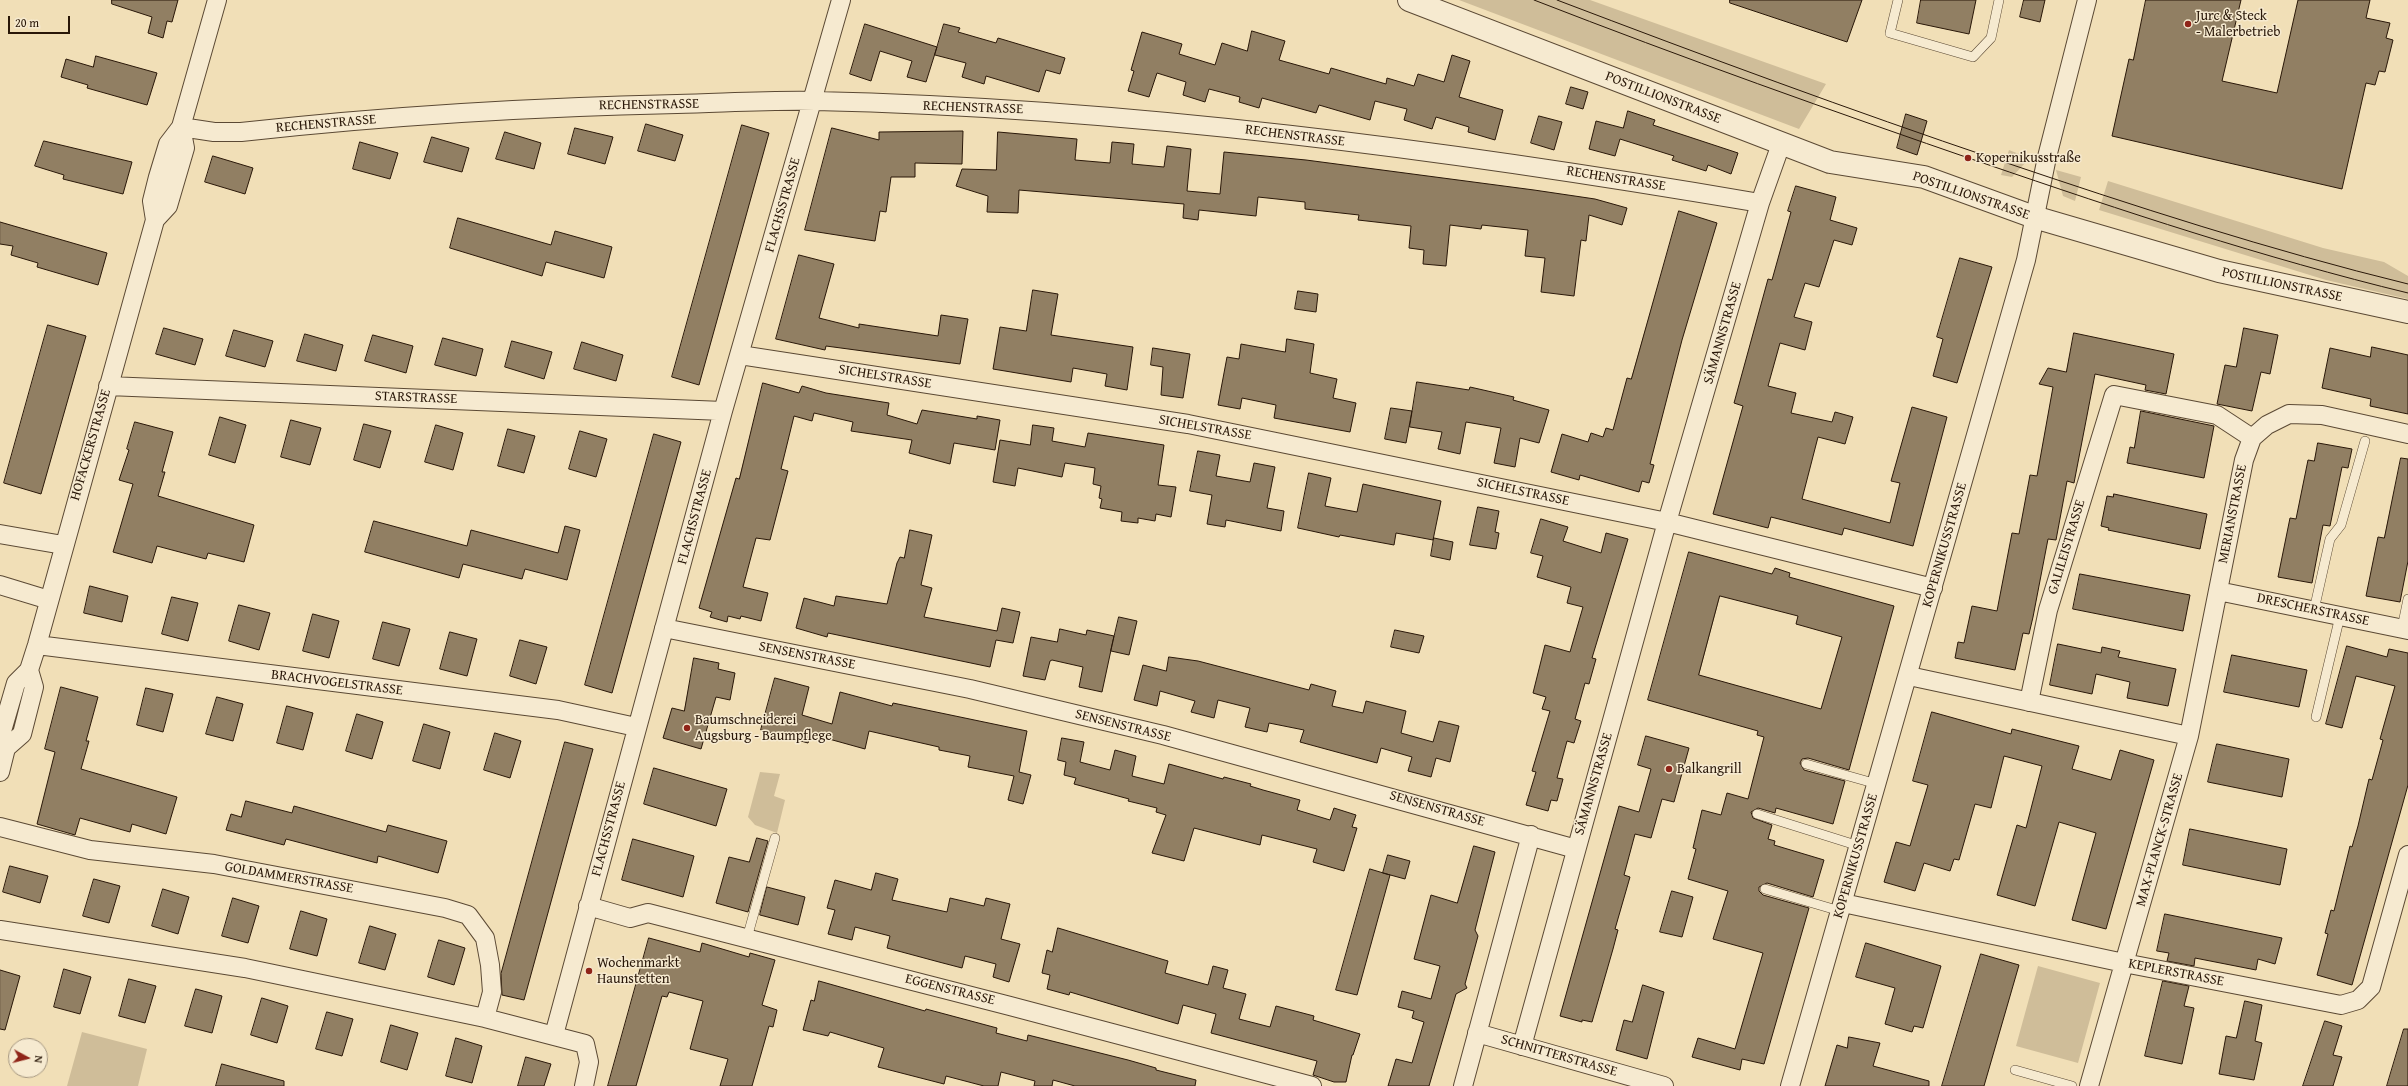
<!DOCTYPE html>
<html>
<head>
<meta charset="utf-8">
<style>
  body { margin:0 }
  #map { position:relative; width:2408px; height:1086px; overflow:hidden; background:#f1dfb7; font-family:"Gentium Book Plus",serif }
  canvas { display:block }
  .north { position:absolute; left:8px; top:1038px; width:40px; height:40px; box-sizing:border-box; background:#f6ead0; border:1px solid #a49680; border-radius:50%; rotate:97deg; font-size:11px; font-weight:700; line-height:16px; text-align:center; color:#291708 }
  .north::after { content:''; display:block; margin:auto; width:14px; height:18px; background:#8f2418; clip-path:polygon(50% 0,100% 100%,50% 72%,0 100%) }
  .scale { position:absolute; left:8px; top:16px; width:62px; height:18px; box-sizing:border-box; border:2px solid #291708; border-top:0; padding-left:5px; font-size:12px; line-height:14px; white-space:nowrap; color:#291708; -webkit-text-stroke:3px #f6ead0; paint-order:stroke }
</style>
</head>
<body>
<div id="map">
<canvas width="2408" height="1086"></canvas>
<div class="north">N</div>
<div class="scale">20 m</div>
</div>
<script>
const ctx = document.querySelector('canvas').getContext('2d');
ctx.lineJoin = 'round';
function fill(path, color) {
  ctx.fillStyle = color;
  ctx.fill(path, 'evenodd');
}
function trace(path, color, width, dash) {
  ctx.strokeStyle = color;
  ctx.lineWidth = width;
  ctx.lineCap = dash ? 'butt' : 'round';
  ctx.setLineDash(dash || []);
  ctx.stroke(path);
}
function drawText(font, color, halo, rows, align = 'center') {
  ctx.font = font + ' "Gentium Book Plus",serif';
  ctx.lineWidth = 3;
  ctx.setLineDash([]);
  ctx.textBaseline = 'middle';
  ctx.strokeStyle = halo;
  ctx.fillStyle = color;
  for (const [text, x, y, turn = 0] of rows) {
    ctx.save();
    ctx.translate(x, y);
    ctx.rotate((+turn || 0) * Math.PI / 180);
    ctx.textAlign = isNaN(turn) ? turn : align;
    if (halo) ctx.strokeText(text, 0, 0);
    ctx.fillText(text, 0, 0);
    ctx.restore();
  }
}
const green = new Path2D(`
  M1459 0H1590L1826 84 1799 129Z
  M2009 150 2024 156 2026 162 2012 177 2001 175Z
  M2056 170 2081 177 2075 201 2063 196Z
  M2108 181 2323 248 2384 262 2408 276V299L2326 280 2099 210Z
  M760 772 780 774 774 796 785 800 777 833 755 825 748 817Z
  M2038 966 2100 983 2078 1063 2016 1046Z
  M82 1032 147 1049 138 1086H67Z`);
const building = new Path2D(`
  M112 0H178L172 22 167 21 163 38 148 33 152 17 112 4Z
  M1730 0H1862L1847 42 1730 3Z
  M1921 0H1976L1969 34 1917 23Z
  M2024 0H2045L2040 22 2020 17Z
  M2146 0H2241L2222 81 2277 93 2298 0H2370L2366 18 2390 23 2386 38 2393 40 2385 72 2379 71 2375 85 2366 83 2342 189 2112 136 2129 59 2133 60Z
  M865 24 937 47 926 82 907 77 912 61 880 51 871 81 850 74Z
  M944 24 960 28 958 32 996 43 998 38 1065 58 1060 74 1046 70 1039 92 986 76 984 84 962 77 966 63 935 55Z
  M1252 31 1285 41 1279 60 1329 74 1331 68 1386 84 1387 78 1414 86 1418 74 1444 82 1452 55 1470 61 1459 97 1503 110 1495 140 1468 132 1469 127 1436 117 1432 129 1404 120 1407 109 1375 101 1370 120 1319 105 1316 113 1262 98 1259 108 1239 102 1240 97 1209 89 1205 102 1183 95 1186 82 1157 73 1149 97 1128 91 1134 71 1131 70 1142 32 1182 44 1179 54 1215 65 1222 43 1247 51Z
  M96 56 157 73 147 105 87 88 88 85 61 77 66 59 93 67Z
  M1571 87 1588 92 1583 109 1566 104Z
  M1628 111 1655 120 1653 125 1738 153 1731 174 1708 165 1706 171 1672 160 1674 156 1620 139 1615 156 1589 149 1596 121 1623 128Z
  M1906 114 1927 121 1917 155 1897 148Z
  M1539 116 1562 122 1554 150 1531 143Z
  M646 124 683 135 675 161 638 151Z
  M742 125 769 133 699 385 672 377Z
  M575 128 613 137 605 164 568 154Z
  M832 128 879 140V132L963 131 962 164 915 163V177H891L886 212 880 211 875 241 805 230Z
  M505 132 541 143 534 169 496 159Z
  M998 132 1077 139 1075 160 1110 163 1112 142 1134 144 1132 164 1164 167 1167 146 1191 149 1187 191 1220 194 1224 152 1306 160 1534 190 1595 199 1627 208 1622 225 1589 215 1586 241 1581 240 1574 296 1541 292 1545 258 1525 256 1528 230 1482 225 1481 229 1450 225 1446 266 1423 264 1424 250 1409 248 1411 226 1358 220 1359 215 1305 209V202L1258 197 1256 216 1199 210 1198 220 1183 218 1184 204 1019 190 1018 213 987 212 988 196 956 186 962 169 996 170Z
  M432 137 469 148 462 172 424 162Z
  M44 141 132 162 123 194 63 179 64 175 35 166Z
  M360 142 398 153 390 179 353 169Z
  M213 156 253 168 245 194 205 182Z
  M1796 186 1836 197 1830 220 1857 228 1852 245 1834 240 1819 287 1805 283 1794 317 1812 322 1805 350 1780 343 1768 386 1796 393 1791 413 1832 422 1835 412 1853 417 1845 444 1818 437 1802 499 1890 523 1900 483 1891 481 1912 407 1947 417 1913 546 1844 528 1842 535 1771 517 1768 528 1713 514 1743 406 1734 403 1768 279 1772 280 1791 212 1788 211Z
  M1679 211 1717 223 1682 340 1650 464 1654 465 1649 483 1642 481 1639 492 1580 475 1579 480 1551 472 1562 434 1588 442 1591 433 1603 437 1606 428 1613 430 1627 378 1631 379Z
  M458 218 551 245 555 231 612 247 604 278 546 262 542 276 450 248Z
  M0 222 107 253 98 285 37 267 38 263 11 255 13 246 0 244Z
  M799 255 834 264 819 318 859 328V324L938 336 941 315 968 319 960 364 826 346 825 350 776 339Z
  M1960 258 1992 267 1957 383 1933 376 1943 339 1937 337Z
  M1033 290 1058 294 1051 335 1133 347 1127 390 1105 386 1107 374 1073 368 1071 382 993 369 1000 327 1026 331Z
  M1298 291 1318 294 1316 312 1295 309Z
  M48 325 86 336 41 494 4 483Z
  M164 328 203 339 195 365 156 354Z
  M2244 328 2278 335 2270 374 2261 372 2252 411 2217 404 2225 365 2236 367Z
  M234 330 273 341 265 367 226 356Z
  M2074 333 2174 354 2166 394 2145 390 2146 385 2095 374 2074 483 2067 481 2056 540 2048 539 2033 617 2029 634 2023 633 2015 670 1955 658 1958 642 1964 643 1972 606 1997 611 2012 533 2019 534 2030 475 2037 476 2053 387 2039 384 2048 368 2066 372Z
  M305 334 343 345 336 371 297 361Z
  M373 335 413 346 406 373 365 361Z
  M443 338 483 349 476 376 435 365Z
  M1287 339 1314 344 1310 373 1337 379 1333 398 1356 403 1350 432 1274 418 1276 405 1242 398 1240 409 1218 405 1227 357 1239 359 1241 344 1285 352Z
  M512 341 552 352 544 379 505 367Z
  M582 342 623 355 616 381 574 369Z
  M2372 347 2408 355V414L2370 406 2371 399 2322 388 2330 348 2370 357Z
  M1153 348 1190 354 1183 398 1161 395 1163 367 1151 365Z
  M1417 382 1469 390 1470 387 1514 397 1513 400 1549 410 1539 443 1520 438 1515 467 1494 463 1501 428 1466 422 1460 454 1438 449 1442 432 1410 427Z
  M763 383 799 393 802 386 826 393 889 403 887 415 917 424 922 410 977 419V416L1000 420 995 450 954 443 950 464 909 453 912 440 851 431 853 422 814 413 812 421 794 416 781 469 788 471 770 540 756 538 743 587 768 593 761 621 741 616 740 619 728 616 727 622 710 617 712 612 699 608 736 478 739 479Z
  M1391 408 1412 411 1406 443 1385 439Z
  M2141 411 2214 426 2204 478 2127 463 2130 447 2134 448Z
  M220 417 246 425 235 463 209 455Z
  M291 420 321 428 310 465 281 457Z
  M135 422 173 432 162 472H165L158 496 254 525 244 562 208 553 206 559 157 546 152 563 113 552 133 484 119 480 129 450 127 449Z
  M364 424 391 431 380 468 354 460Z
  M436 425 463 433 453 470 425 462Z
  M1033 425 1054 428 1052 441 1085 447 1088 433 1164 445 1158 485 1176 487 1171 517 1156 514 1155 521 1138 518V523L1121 521 1122 512 1100 508 1102 499 1099 498 1101 486 1093 484 1095 468 1065 463 1062 477 1018 468 1015 486 993 482 1000 440 1030 445Z
  M508 429 535 436 524 473 498 466Z
  M580 431 607 439 596 477 569 469Z
  M654 434 681 442 612 693 585 685Z
  M2318 443 2352 449 2348 468 2342 467 2330 526 2323 525 2312 583 2278 577 2290 518 2296 519 2308 460 2314 461Z
  M1198 451 1220 455 1216 476 1250 482 1254 463 1275 467 1267 508 1284 511 1281 531 1226 520 1225 527 1207 524 1212 495 1190 491Z
  M2401 458 2408 459V561L2400 602 2366 596 2378 537 2384 538Z
  M1309 473 1331 478 1325 506 1357 512 1363 484 1441 501 1433 540 1396 533 1394 545 1340 535 1339 537 1298 528Z
  M2114 494 2207 514 2200 549 2108 530 2109 528 2101 526 2107 496 2113 497Z
  M1478 507 1499 511 1495 532 1499 533 1496 549 1470 545Z
  M1541 519 1568 527 1563 541 1601 553 1606 533 1628 539 1592 658 1596 659 1589 684 1585 683 1575 719 1581 721 1574 743 1567 741 1557 778 1563 779 1557 801 1551 800 1548 811 1526 805 1536 772 1532 771 1550 711 1542 709 1546 697 1533 693 1545 645 1570 652 1583 607 1567 603 1571 587 1537 577 1543 556 1531 553Z
  M374 521 467 546 471 530 558 553 565 526 580 530 567 580 525 569 522 579 463 564 459 578 365 552Z
  M910 530 932 535 921 585 932 588 924 617 997 631 1002 608 1020 612 1013 643 996 640 990 667 828 633 827 637 796 628 804 598 834 606 836 596 887 604 897 563 900 557 904 558Z
  M1434 538 1453 542 1450 560 1431 556Z
  M1689 552 1772 574 1775 568 1790 573 1789 577 1894 606 1849 770 1808 758 1802 759 1800 763 1804 770 1845 781 1833 824 1776 808 1775 813 1758 808 1751 812 1753 818 1772 825 1768 839 1775 841 1774 845 1824 860 1813 897 1767 883 1759 887V891L1763 895 1809 908 1764 1064 1742 1059 1740 1070 1692 1057 1698 1038 1735 1049 1763 953 1713 939 1728 891 1688 879 1696 849 1693 848 1702 810 1721 815 1727 793 1748 799 1764 737 1757 735 1758 731 1648 700ZM1720 596 1798 616 1796 624 1842 637 1821 709 1699 675Z
  M2080 574 2190 595 2183 631 2073 609Z
  M90 586 128 596 122 622 84 613Z
  M172 597 198 603 188 641 162 634Z
  M239 605 270 613 259 650 229 641Z
  M313 614 339 621 329 658 303 651Z
  M1119 617 1137 621 1129 655 1111 651Z
  M383 622 410 629 399 666 373 659Z
  M1060 629 1086 635 1087 630 1114 636 1102 692 1079 687 1083 667 1052 660 1050 661 1045 680 1023 676 1031 637 1057 642Z
  M1395 630 1424 636 1419 653 1391 647Z
  M450 632 477 639 467 676 440 669Z
  M520 640 547 647 536 684 510 676Z
  M2058 644 2101 653 2102 647 2120 651 2118 657 2176 669 2168 706 2127 698 2130 682 2096 674 2092 694 2050 685Z
  M2347 646 2387 657 2389 649 2408 653V785L2352 985 2317 975 2328 934 2325 933 2331 910 2334 911 2350 846 2352 847 2358 826 2369 779 2372 780 2383 740 2380 739 2395 686 2356 676 2342 728 2326 724Z
  M2232 655 2307 670 2299 707 2224 692Z
  M1169 657 1198 661 1309 690 1311 684 1336 691 1332 706 1363 713 1366 701 1406 711 1401 733 1433 742 1439 721 1459 726 1450 762 1436 758 1431 777 1408 771 1412 757 1381 748 1377 763 1300 742 1304 730 1269 723 1267 732 1245 727 1250 708 1218 700 1214 718 1191 712 1195 701 1160 691 1157 706 1134 700 1143 665 1166 671Z
  M694 658 719 663 718 669 735 673 730 700 716 697 701 749 663 738 672 708 684 711Z
  M775 678 809 687 802 715 832 724 840 692 892 706 893 703 1027 731 1019 772 1031 775 1023 804 1008 800 1014 776 968 767 970 756 939 750V747L869 731 865 749 811 734 808 743 761 730Z
  M61 687 98 697 86 741H89L81 769 177 797 166 834 132 824 130 832 80 818 75 835 37 824 55 752 45 749Z
  M146 688 173 694 163 732 137 725Z
  M217 697 243 704 233 741 206 734Z
  M287 706 313 713 303 750 277 743Z
  M1932 712 2011 734 2012 729 2079 746 2072 769 2111 780 2120 750 2154 760 2106 929 2072 920 2096 833 2059 822 2035 906 1997 895 2017 825 2026 828 2042 766 2004 756 1991 808 1975 804 1959 860 1954 859 1950 871 1924 863 1915 891 1884 882 1896 842 1910 846 1928 785 1913 781Z
  M357 714 383 722 372 759 346 751Z
  M424 724 450 732 440 769 413 761Z
  M495 733 521 741 510 778 484 770Z
  M1646 736 1689 748 1674 802 1662 799 1651 838 1635 834 1624 875 1630 877 1615 929 1618 930 1613 949 1592 1022 1582 1020V1022L1560 1016 1619 806 1639 812 1651 769 1638 765Z
  M1062 738 1084 742 1080 762 1110 770 1115 750 1136 756 1132 776 1164 784 1169 764 1223 779 1224 777 1251 784 1250 786 1263 790 1300 800 1297 810 1330 820 1334 808 1356 815 1352 827 1357 828 1344 871 1313 862 1317 849 1262 835 1260 845 1194 828 1184 861 1152 853 1166 815 1156 812 1157 808 1128 801 1129 799 1074 784 1076 778 1064 775 1066 762 1058 760Z
  M565 742 593 749 524 1000 502 995 501 974Z
  M2217 744 2289 759 2282 797 2208 782Z
  M654 768 727 789 716 826 644 804Z
  M246 801 292 813 294 806 386 832 388 825 447 841 438 873 378 856 377 863 286 839 284 845 226 830 231 814 241 817Z
  M2190 829 2287 849 2280 885 2183 865Z
  M757 838 768 841 748 912 716 903 729 857 749 862Z
  M633 839 694 856 683 897 622 880Z
  M1474 846 1495 852 1475 930 1478 936 1465 984 1467 988 1456 994 1429 1086H1388L1396 1059 1412 1063 1424 1022 1412 1018 1414 1011 1398 1007 1402 991 1431 999 1440 966 1414 959 1431 895 1457 903Z
  M1388 855 1410 861 1405 879 1383 873Z
  M10 866 48 876 40 903 3 892Z
  M1370 869 1390 875 1357 995 1336 990Z
  M876 873 898 879 892 900 947 912 950 898 984 906 986 898 1010 904 1001 939 1020 944 1009 982 993 977 996 964 965 956 962 968 939 962 887 948 890 936 855 927 852 940 828 934 835 910 827 908 835 880 871 890Z
  M94 879 120 886 109 923 83 916Z
  M767 887 805 897 798 925 760 915Z
  M163 889 189 897 178 934 152 926Z
  M1672 891 1693 897 1682 937 1660 932Z
  M233 898 259 906 248 943 222 936Z
  M301 911 327 919 317 956 290 949Z
  M2165 914 2282 938 2275 964 2258 959 2256 970 2195 958 2194 966 2167 961 2169 953 2157 951Z
  M370 926 396 934 385 970 359 963Z
  M1058 928 1168 961 1165 973 1208 985 1213 966 1228 970 1223 988 1246 994 1239 1019 1270 1027 1276 1006 1314 1016 1313 1020 1360 1034 1353 1055H1352L1346 1082H1334L1313 1075 1317 1061 1211 1033 1216 1014 1183 1005 1178 1024 1070 992 1069 995 1047 989 1050 975 1042 973 1047 950 1052 952Z
  M649 938 700 952 702 943 749 957 750 953 775 960 762 1005 777 1010 773 1027 769 1026 752 1086H720L728 1059 690 1049 703 1001 669 992 667 997 662 996 636 1086H608Z
  M439 940 465 948 454 985 428 977Z
  M1866 943 1941 966 1923 1028 1914 1026 1912 1032 1885 1024 1895 988 1856 977Z
  M1981 954 2019 965 1984 1086H1942Z
  M64 969 91 977 80 1014 54 1007Z
  M0 970 20 976 5 1030 0 1029Z
  M129 979 156 986 145 1023 119 1016Z
  M819 981 925 1011 926 1009 997 1028 996 1033 1027 1041 1028 1035 1128 1060 1156 1068V1070L1196 1080 1195 1086H1075L1053 1080 1052 1086H1034L1035 1081 1001 1072 998 1086H984L946 1076 944 1084 878 1067 884 1048 830 1032 828 1036 803 1030 811 1000 814 1001Z
  M2163 981 2189 986 2184 1006 2194 1008 2182 1064 2145 1056Z
  M1643 985 1664 992 1647 1059 1616 1050 1624 1020 1632 1022Z
  M196 989 222 996 212 1033 185 1026Z
  M262 998 288 1006 277 1043 251 1035Z
  M2245 1001 2262 1005 2255 1041 2262 1043 2254 1080 2219 1074 2226 1036 2236 1038Z
  M327 1012 353 1019 342 1056 316 1049Z
  M2325 1021 2342 1026 2333 1055 2342 1057 2333 1086H2303Z
  M391 1025 418 1033 407 1070 381 1062Z
  M2404 1029H2408V1086H2387Z
  M1849 1037 1880 1043 1873 1066 1929 1081V1086H1825L1837 1045 1847 1048Z
  M456 1038 482 1046 472 1083 446 1076Z
  M526 1057 551 1064 544 1086H518Z
  M222 1064 284 1081V1086H216Z`);
const service = new Path2D(`
  M1898 0 1890 33 1973 57 1991 38 1999 0
  M2314 610 2330 539 2341 525 2365 441
  M2402 628 2408 599
  M2316 717 2340 616
  M1806 764 1877 784
  M1757 814 1859 846
  M1765 889 1840 911
  M747 938 775 838
  M2015 1070 2072 1086`);
const minor = new Path2D(`
  M181 127 214 132H241C386 116 532 107 677 104 723 103 770 100 815 101 1132 108 1448 150 1760 203
  M155 220 168 206 185 148 181 127
  M740 355 1188 424 1667 522 1933 588
  M108 386 723 411
  M0 534 63 545
  M0 585 49 600
  M2218 591 2408 630
  M664 628 970 689 1163 735 1576 849
  M37 645 558 710 636 727
  M1909 676 2189 736
  M2029 702 2048 610 2114 395 2217 415 2252 438
  M6 748 22 734 34 687 29 670
  M0 772 6 748 2 731 16 683 29 670 37 645 155 220 152 201 158 177 168 144 181 127 217 0
  M0 827 90 850 214 864 445 908 468 915 485 938 490 965 492 992 485 1018
  M1843 903 2124 963 2341 1005 2358 1000 2371 987 2408 855
  M588 906 630 918 648 913 1010 1006 1312 1086
  M0 930 245 968 485 1018 585 1044 589 1062 584 1086
  M1477 1033 1664 1086
  M554 1035 723 411 841 0
  M1522 1046 1667 522 1760 203 1781 144
  M1463 1086 1531 835
  M1790 1086 2026 260 2047 157 2087 0
  M2089 1086 2189 736 2244 460 2252 438 2267 425 2289 414 2322 415 2408 434`);
const tertiary = new Path2D(`
  M1409 0 1830 162 1924 177 2034 217 2219 271 2408 312`);
const tram = new Path2D(`
  M1534 0C1683 58 1832 111 1983 163 2123 211 2264 258 2408 293
  M1557 0C1704 56 1850 110 1998 160 2134 206 2269 250 2408 284`);
const markers = [
  [2188,24,4,"#8f2418"],
  [1968,158,4,"#8f2418"],
  [687,728,4,"#8f2418"],
  [1669,769,4,"#8f2418"],
  [589,971,4,"#8f2418"]
];
const poiNames = [
  ["Jurc & Steck",2196,16],
  ["- Malerbetrieb",2196,32],
  ["Kopernikusstraße",1976,158],
  ["Baumschneiderei",695,720],
  ["Augsburg - Baumpflege",695,736],
  ["Balkangrill",1677,769],
  ["Wochenmarkt",597,963],
  ["Haunstetten",597,979]
];
const streetNames = [
  ["POSTILLIONSTRASSE",1663,98,21],
  ["RECHENSTRASSE",649,105,-1],
  ["RECHENSTRASSE",973,108,2],
  ["RECHENSTRASSE",326,124,-5],
  ["RECHENSTRASSE",1295,136,7],
  ["RECHENSTRASSE",1616,179,9],
  ["POSTILLIONSTRASSE",1971,196,19],
  ["FLACHSSTRASSE",783,205,-74],
  ["POSTILLIONSTRASSE",2282,285,12],
  ["SÄMANNSTRASSE",1723,333,-74],
  ["SICHELSTRASSE",885,377,9],
  ["STARSTRASSE",416,398,2],
  ["SICHELSTRASSE",1205,428,10],
  ["HOFACKERSTRASSE",91,445,-74],
  ["SICHELSTRASSE",1523,492,12],
  ["MERIANSTRASSE",2233,514,-79],
  ["FLACHSSTRASSE",695,517,-75],
  ["KOPERNIKUSSTRASSE",1945,545,-74],
  ["GALILEISTRASSE",2067,547,-73],
  ["DRESCHERSTRASSE",2313,610,12],
  ["SENSENSTRASSE",807,656,11],
  ["BRACHVOGELSTRASSE",337,683,7],
  ["SENSENSTRASSE",1123,726,14],
  ["SÄMANNSTRASSE",1594,784,-74],
  ["SENSENSTRASSE",1437,809,16],
  ["FLACHSSTRASSE",609,829,-75],
  ["MAX-PLANCK-STRASSE",2160,840,-74],
  ["KOPERNIKUSSTRASSE",1856,856,-74],
  ["GOLDAMMERSTRASSE",289,878,10],
  ["KEPLERSTRASSE",2176,973,11],
  ["EGGENSTRASSE",950,990,14],
  ["SCHNITTERSTRASSE",1559,1056,16]
];
fill(green, '#cfbd99');
fill(building, '#917f63');
trace(building, '#291708', 1);
trace(service, '#5b4934', 10);
trace(minor, '#5b4934', 20);
trace(tertiary, '#5b4934', 24);
trace(service, '#f6ead0', 9);
trace(minor, '#f6ead0', 18);
trace(tertiary, '#f6ead0', 22);
trace(tram, '#291708', 1);
for (const [x, y, r, color] of markers) {
  const dot = new Path2D();
  dot.arc(x, y, r, 0, 2 * Math.PI);
  ctx.fillStyle = color;
  ctx.fill(dot);
  trace(dot, '#f6ead0', 1.5);
}
drawText('14px', '#291708', '#f6ead0', poiNames, 'left');
drawText('14px', '#291708', '#f6ead0', streetNames);
</script>
</body>
</html>
